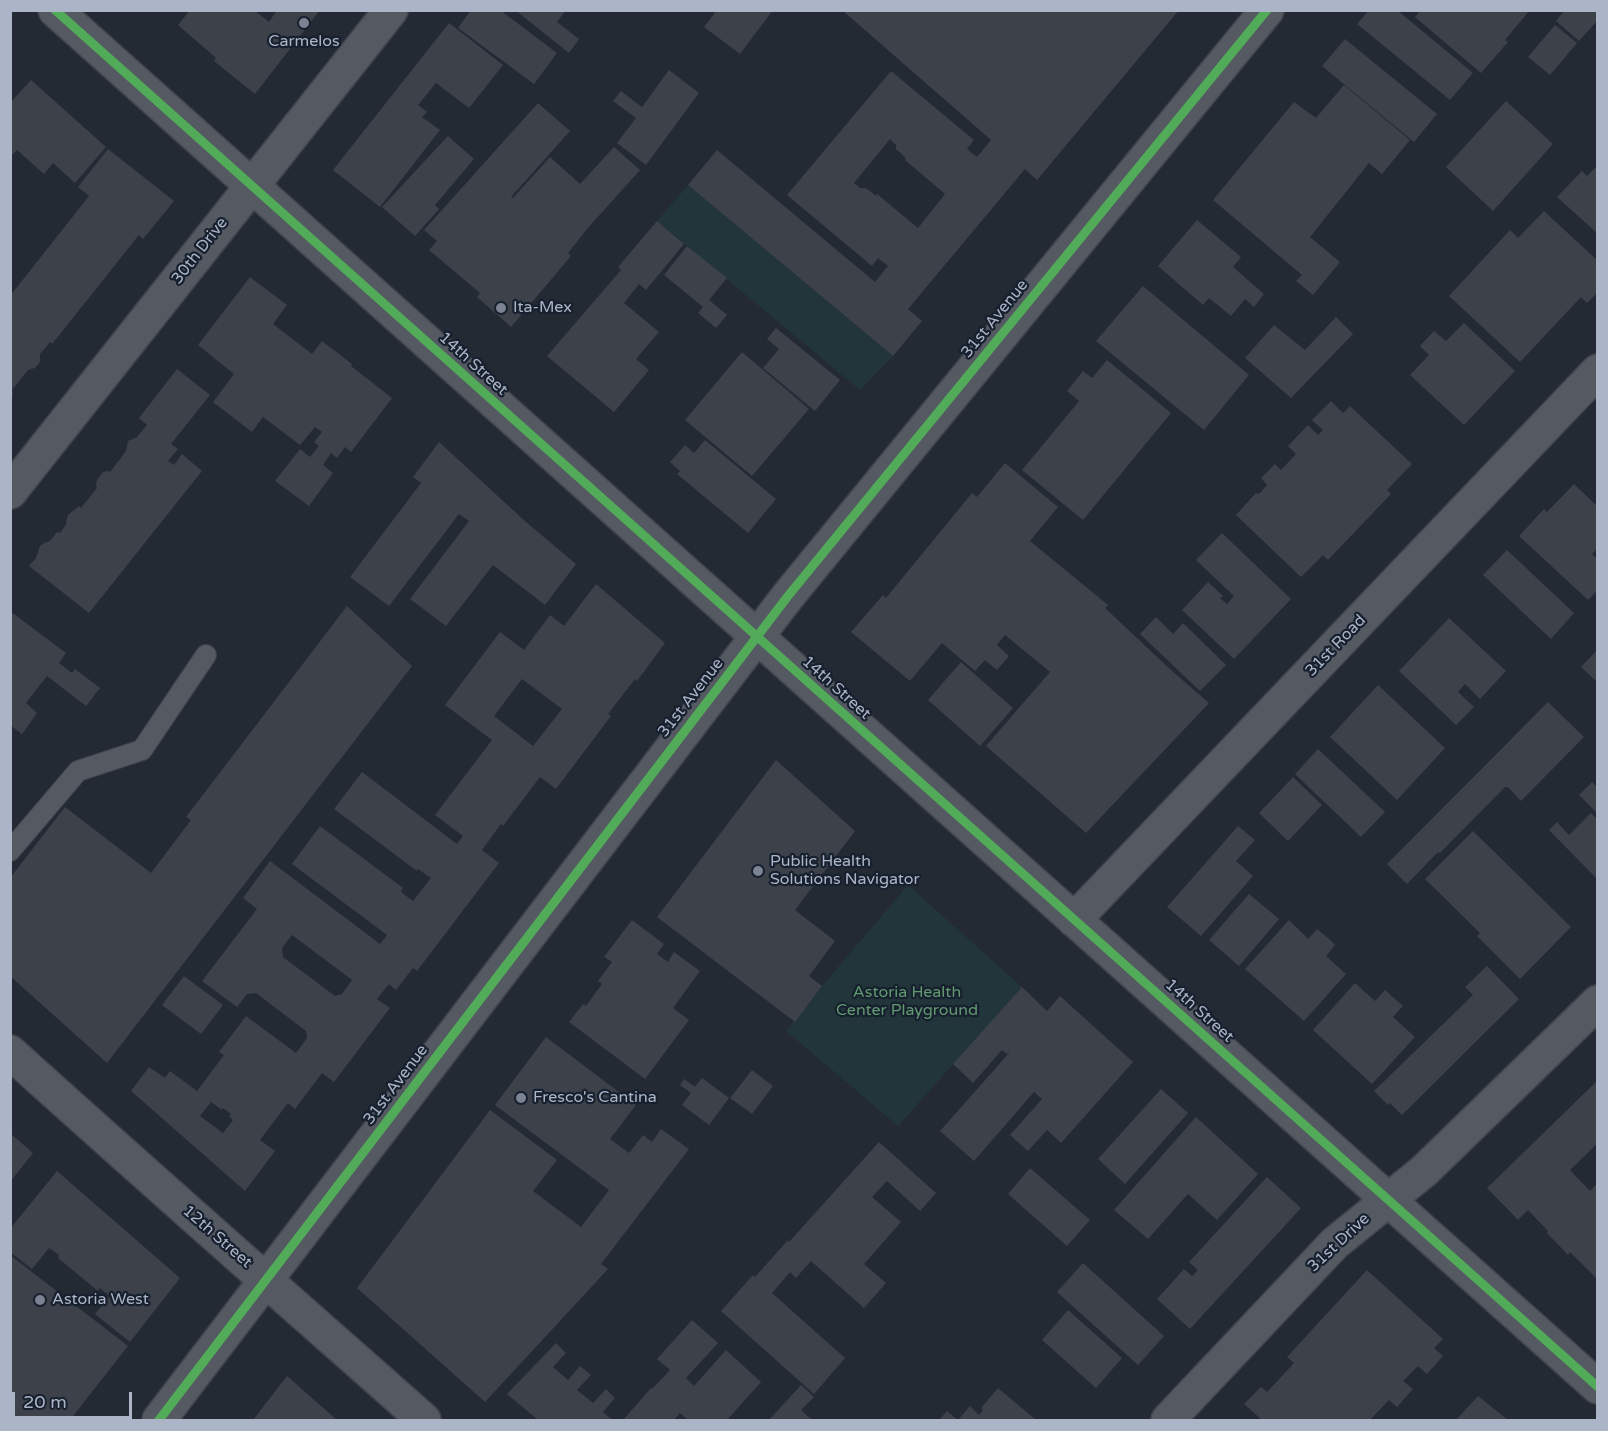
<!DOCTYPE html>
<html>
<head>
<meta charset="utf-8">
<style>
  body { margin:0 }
  #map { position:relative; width:1608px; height:1431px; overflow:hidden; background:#242a34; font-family:"Varela Round",sans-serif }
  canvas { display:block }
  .frame { position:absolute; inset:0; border:12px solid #acb5c7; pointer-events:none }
  .scale { position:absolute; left:12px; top:1392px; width:120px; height:27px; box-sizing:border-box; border:3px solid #acb5c7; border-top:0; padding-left:8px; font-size:18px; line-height:21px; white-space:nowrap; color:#acb5c7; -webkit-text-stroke:4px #17202e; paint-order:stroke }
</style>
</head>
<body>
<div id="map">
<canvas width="1608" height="1431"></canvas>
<div class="frame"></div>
<div class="scale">20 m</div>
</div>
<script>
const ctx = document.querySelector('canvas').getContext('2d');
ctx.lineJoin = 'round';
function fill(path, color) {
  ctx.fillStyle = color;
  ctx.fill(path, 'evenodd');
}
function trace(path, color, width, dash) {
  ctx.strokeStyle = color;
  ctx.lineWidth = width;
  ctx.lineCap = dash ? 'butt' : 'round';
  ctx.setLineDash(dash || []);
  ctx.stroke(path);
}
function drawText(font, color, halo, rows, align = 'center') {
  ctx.font = font + ' "Varela Round",sans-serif';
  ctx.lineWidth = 4.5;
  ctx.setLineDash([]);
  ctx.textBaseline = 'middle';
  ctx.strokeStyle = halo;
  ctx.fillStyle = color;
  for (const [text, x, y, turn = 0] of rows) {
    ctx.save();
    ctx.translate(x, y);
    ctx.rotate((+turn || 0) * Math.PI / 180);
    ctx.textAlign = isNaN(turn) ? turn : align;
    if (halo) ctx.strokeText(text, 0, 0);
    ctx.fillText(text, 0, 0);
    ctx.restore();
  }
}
const green = new Path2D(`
  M688 185 893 356 860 390 657 221Z
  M908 885 1022 987 898 1126 786 1031 822 986Z`);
const building = new Path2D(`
  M190 10H254L269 22 277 10H320L255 94 214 61 216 58 178 25Z
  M471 10H500L557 53 534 84 458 28Z
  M515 10H566L557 22 579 39 569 53Z
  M717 10H773L740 54 704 27Z
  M842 10H1179L1037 180 1025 169 908 309 922 321 893 356 688 185 717 150 875 282 888 266 878 258 872 266 787 195 891 71 974 140 967 149 977 157 991 140ZM890 139 896 145V149L906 158 905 160 945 194 918 228 877 194 876 196 866 188H860L854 183Z
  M1369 10H1397L1473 73 1450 100 1357 24Z
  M1421 10H1530L1505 40 1508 42 1481 73 1415 17Z
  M1565 10H1598V20L1579 41 1556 21Z
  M449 23 503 65 469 108 436 83 418 105 427 112 422 117 440 130 380 207 333 170Z
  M1555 25 1577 43 1550 75 1528 57Z
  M1345 39 1437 114 1414 142 1322 66Z
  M669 70 699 93 646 165 617 143 636 118 613 101 621 91 642 107Z
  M31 80 106 147 75 183 53 163 44 174 17 150 10 157V103Z
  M1344 85 1410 140 1382 174 1369 163 1310 237 1340 262 1313 295 1296 281 1302 275 1213 200 1294 102 1316 118Z
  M1506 101 1553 144 1493 211 1446 167Z
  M538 103 570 131 511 197 513 198 550 157 580 184 614 147 640 170 587 229 568 253 571 256 511 327 477 297 480 293 429 250 437 241 424 230Z
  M448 136 474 159 435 205 439 209 415 236 382 207Z
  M108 149 174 201 143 239 139 235 52 344 50 342 40 354V362L35 368 28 370 12 390 13 396 10 399V296L89 196 78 187Z
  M1598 165V234L1557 197 1582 171 1587 176Z
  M1544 211 1598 261V292L1587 303 1581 297 1520 362 1449 296 1510 230 1518 238Z
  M1197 220 1241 257 1233 267 1264 294 1254 307 1245 299 1231 316 1209 298 1203 305 1158 266Z
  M657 221 684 244 646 290 639 284 624 303 659 332 636 359 649 370 614 412 547 356 621 270 618 267Z
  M687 246 727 278 709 300 727 315 716 328 698 313 703 307 664 275Z
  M250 277 287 305 273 324 312 354 322 341 352 364 351 366 392 398 351 452 345 447 337 458 331 453 323 465 333 473 309 506 275 481 300 449 310 457 319 446 314 442 322 432 315 427 300 445 263 417 252 432 213 402 234 374 198 345Z
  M1143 286 1249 375 1204 430 1096 341Z
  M1336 317 1353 334 1291 398 1245 358 1274 325 1305 350Z
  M1464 323 1515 371 1464 425 1410 375 1429 355 1420 346 1434 331 1446 341Z
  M776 328 840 380 815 411 763 368 779 349 767 339Z
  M742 352 809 409 752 476 685 420Z
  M1107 360 1171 413 1083 520 1022 470 1079 401 1067 391 1083 371 1092 378Z
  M177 369 210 395 171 444 178 449 168 461 174 465 182 454 202 471 89 613 29 566 36 558 40 546 44 543 50 541 57 532 60 533 67 523 66 522 68 515 79 506 81 508 97 488 96 486 97 480 103 472 108 471 110 472 126 451 128 441 137 437 147 425 139 418Z
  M1331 401 1343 413 1350 406 1412 464 1387 490 1391 494 1328 560 1323 555 1301 577 1236 515 1256 493 1259 494 1267 485 1261 478 1275 464 1281 470 1296 454 1288 446 1308 425 1318 435 1323 430 1312 420Z
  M705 440 776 499 748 533 677 474 680 471 670 462 685 445 694 453Z
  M439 442 526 522 576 564 545 605 493 565 446 626 410 599 469 521 459 514 389 606 350 577 421 483 413 477Z
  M1005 463 1058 507 1030 541 1108 605 1105 608 1171 670 1209 703 1086 833 986 746 1050 672 1005 635 997 645 1009 656 997 670 985 660 975 671 942 643 910 681 851 632 883 595 886 598 972 493 977 497Z
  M1574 484 1598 507V548L1592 554 1598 560V590L1588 600 1519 536 1544 509 1547 512Z
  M1222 533 1291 599 1234 659 1182 610 1208 582 1223 596 1220 598 1227 604 1234 596 1196 560Z
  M1507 550 1574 613 1551 639 1483 575Z
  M596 584 665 643 637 681 635 679 608 714 611 716 556 789 540 777 503 826 501 824 482 850 499 863 417 971 413 968 396 990 389 984 377 999 390 1008 334 1082 322 1073 295 1109 288 1103 260 1140 275 1151 245 1191 131 1091 149 1067 165 1078 170 1071 197 1091 224 1055 219 1052 246 1016 296 1053 307 1038 306 1031 256 993 247 994 237 1007 202 981 257 909 243 898 270 861 380 944 387 935 292 864 320 826 403 888 401 892 413 901 431 878 418 869 417 871 334 809 362 772 457 844 463 836 435 815 492 740 445 705 500 632 524 650 550 615 564 626ZM522 679 562 709 533 746 494 716ZM292 935 352 980 342 994 335 996 283 957 282 948ZM211 1102 222 1110 223 1108 231 1114 229 1116 233 1120 223 1133 200 1116Z
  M347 606 412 666 107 1063 10 976V878L65 807 151 873 191 820 186 817Z
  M10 611 66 653 59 663 72 673 75 669 100 688 86 706 47 676 26 703 37 713 22 734 10 725Z
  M1156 617 1173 634 1183 623 1226 665 1200 691 1140 634Z
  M1449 618 1506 671 1480 699 1465 684 1458 692 1474 707 1456 725 1399 671Z
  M1598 649V683L1581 667Z
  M961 662 1013 708 980 746 928 700Z
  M1378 685 1445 748 1397 800 1330 737Z
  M1548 702 1584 737 1521 801 1508 787H1505L1440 853 1438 852 1407 884 1387 864Z
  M1318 749 1385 812 1361 837 1295 774Z
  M776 760 855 831 795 910 835 941 809 976 822 986 795 1022 657 917Z
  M1293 777 1322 805 1288 841 1259 813Z
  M1592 782 1598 788V814L1579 795Z
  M1591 813 1598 820V880L1549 830 1557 822 1569 835Z
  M1238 826 1255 840 1236 861 1253 876 1201 936 1167 907Z
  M1473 831 1571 927 1520 979 1477 936 1480 933 1425 879Z
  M1249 894 1279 919 1239 966 1209 940Z
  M632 920 664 944 657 954 668 962 674 952 700 971 673 1008 689 1020 645 1079 569 1022 583 1004 586 1006 602 984 598 981 612 962 604 957Z
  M1289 920 1308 939 1317 929 1328 938 1335 945 1326 956 1346 974 1304 1021 1245 969Z
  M1487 966 1519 999 1402 1115 1390 1103 1388 1105 1374 1091 1473 995 1465 987Z
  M184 976 223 1005 201 1034 162 1005Z
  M1355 983 1375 1001 1385 990 1403 1006 1393 1017 1415 1037 1372 1084 1313 1030Z
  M1022 987 1047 1011 1060 996 1133 1062 1061 1143 1047 1130 1028 1151 1010 1135 1042 1099 1034 1092 974 1161 940 1131 1010 1052 1007 1054 1002 1050 973 1083 953 1064Z
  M546 1037 636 1105 610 1139 629 1153 643 1135 652 1142 661 1129 689 1149 601 1264 608 1269 485 1402 357 1288 490 1110 557 1160 533 1191 581 1227 609 1190 495 1105Z
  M752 1070 773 1086 752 1114 730 1098Z
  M702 1078 729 1098 709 1125 682 1105 691 1093 680 1085 684 1079 695 1087Z
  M1598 1080V1143L1570 1170 1590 1191 1598 1183V1280L1570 1252 1568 1255 1547 1233 1548 1231 1528 1210 1518 1220 1487 1188Z
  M1161 1089 1188 1113 1125 1184 1098 1159Z
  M1196 1117 1258 1174 1217 1220 1188 1194 1148 1239 1114 1210Z
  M10 1133 33 1153 10 1182Z
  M879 1142 936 1193 920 1211 887 1181 872 1197 901 1222 864 1264 886 1283 864 1308 811 1261 796 1278 790 1272 772 1293 845 1358 814 1394 721 1311 753 1275 755 1277 788 1240 789 1242Z
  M1030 1168 1090 1220 1067 1246 1008 1194Z
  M57 1171 180 1278 130 1342 95 1314 110 1296 100 1288 98 1291 58 1258 59 1255 49 1248 32 1269 10 1252V1229Z
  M1267 1177 1301 1208 1190 1329 1157 1299 1184 1269 1192 1276 1198 1270 1189 1262Z
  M10 1255 128 1346 70 1420H10Z
  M1083 1263 1164 1336 1138 1365 1057 1292Z
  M1367 1270 1443 1339 1434 1348 1443 1356 1427 1374 1418 1366 1403 1381 1413 1389 1397 1407 1389 1400 1370 1420H1262L1244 1404 1261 1387 1267 1392 1282 1376 1294 1363 1287 1357Z
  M1068 1310 1122 1358 1096 1388 1042 1340Z
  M692 1320 718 1343 686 1378 694 1386 726 1350 761 1382 727 1420H688L680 1413 674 1420H623L651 1388 652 1389 670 1370 657 1359Z
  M556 1343 566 1353 553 1367 568 1380 580 1366 591 1375 577 1390 593 1403 606 1389 615 1398 603 1412 612 1420H538L507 1394Z
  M287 1376 337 1420H253Z
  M801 1385 814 1397 801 1410 812 1420H769Z
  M998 1388 1036 1420H958L970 1406 979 1415 983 1410 981 1408Z
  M1478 1396 1508 1420H1456Z
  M947 1411 958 1420H939Z`);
const lane = new Path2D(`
  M10 851 78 771 142 750 206 655`);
const street = new Path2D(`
  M55 10 1598 1387
  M10 492 391 10
  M1074 920 1598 371
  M10 1052C147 1176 286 1298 424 1420
  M159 1420 788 596 1267 10
  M1168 1420 1335 1243 1424 1171 1598 1002`);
const cycleway = new Path2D(`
  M55 10 1598 1387
  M159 1420 788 596 1267 10`);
const markers = [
  [304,23,6,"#7c8494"],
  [501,308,6,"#7c8494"],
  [758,871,6,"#7c8494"],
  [521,1098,6,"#7c8494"],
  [40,1300,6,"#7c8494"]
];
const poiNames = [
  ["Carmelos",304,42,"center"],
  ["Ita-Mex",513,308],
  ["Public Health",770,862],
  ["Solutions Navigator",770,880],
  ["Fresco's Cantina",533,1098],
  ["Astoria West",52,1300]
];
const streetNames = [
  ["30th Drive",200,251,-52],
  ["31st Avenue",995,319,-51],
  ["14th Street",473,364,42],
  ["31st Road",1336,646,-46],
  ["14th Street",836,688,42],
  ["31st Avenue",691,698,-52],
  ["14th Street",1199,1011,42],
  ["31st Avenue",396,1085,-53],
  ["12th Street",217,1237,41],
  ["31st Drive",1339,1243,-43]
];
const parkNames = [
  ["Astoria Health",907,993],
  ["Center Playground",907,1011]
];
fill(green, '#21353a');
fill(building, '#3c414a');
trace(lane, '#40444c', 22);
trace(street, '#40444c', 36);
trace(lane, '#545962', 20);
trace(street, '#545962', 33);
trace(cycleway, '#51ab58', 9);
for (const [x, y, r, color] of markers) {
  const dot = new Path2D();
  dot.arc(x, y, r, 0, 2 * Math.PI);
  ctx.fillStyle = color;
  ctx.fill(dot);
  trace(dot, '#17202e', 2);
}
drawText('16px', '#acb5c7', '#17202e', poiNames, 'left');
drawText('16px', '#acb5c7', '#17202e', streetNames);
drawText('16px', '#619970', '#17202e', parkNames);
</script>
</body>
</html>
